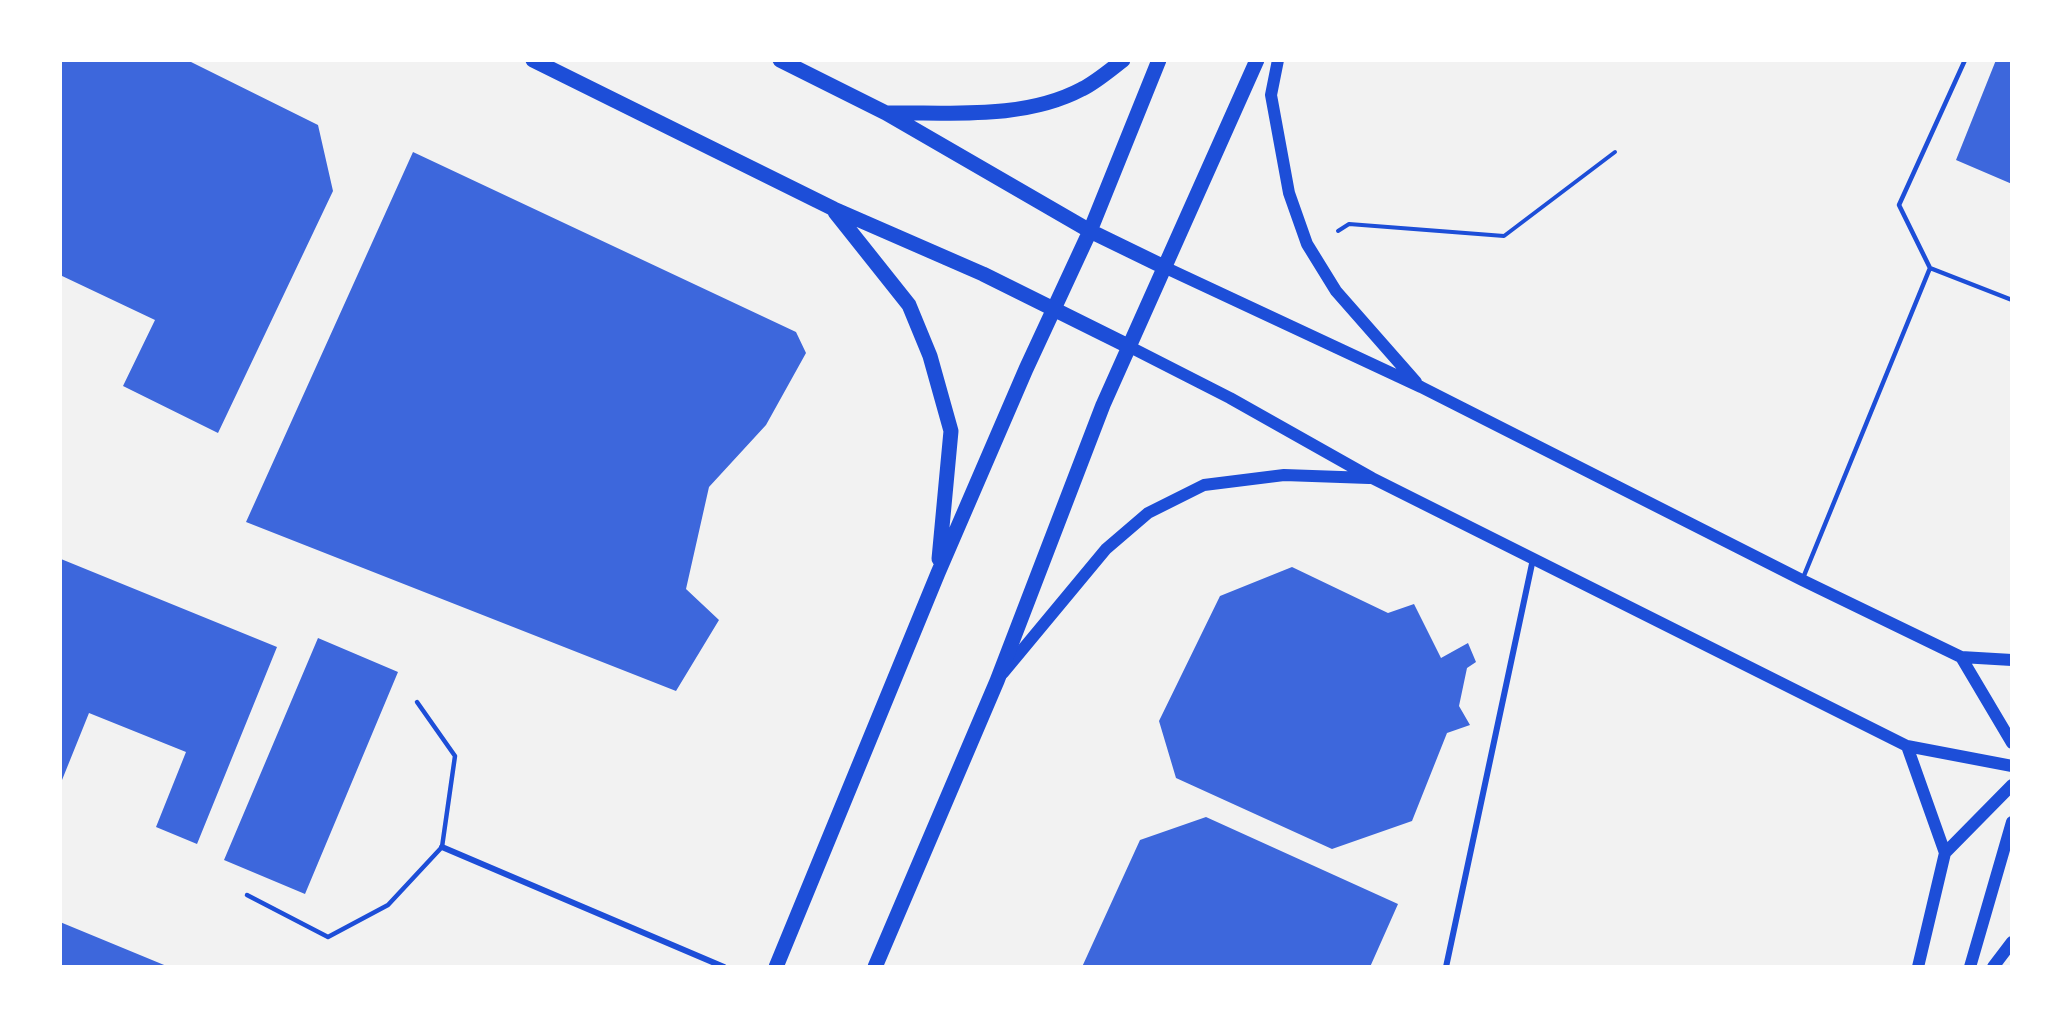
<!DOCTYPE html>
<html>
<head>
<meta charset="utf-8">
<style>
  body { margin:0 }
  #map { position:relative; width:2072px; height:1027px; overflow:hidden; background:#f2f2f2; font-family:Helvetica,sans-serif }
  canvas { display:block }
  .frame { position:absolute; inset:0; border:62px solid #fff; pointer-events:none }
</style>
</head>
<body>
<div id="map">
<canvas width="2072" height="1027"></canvas>
<div class="frame"></div>
</div>
<script>
const ctx = document.querySelector('canvas').getContext('2d');
ctx.lineJoin = 'round';
function fill(path, color) {
  ctx.fillStyle = color;
  ctx.fill(path, 'evenodd');
}
function trace(path, color, width, dash) {
  ctx.strokeStyle = color;
  ctx.lineWidth = width;
  ctx.lineCap = dash ? 'butt' : 'round';
  ctx.setLineDash(dash || []);
  ctx.stroke(path);
}
const building = new Path2D(`
  M60 60H187L318 125 333 191 218 433 123 386 155 320 60 275Z
  M1996 60H2012V184L1956 160Z
  M413 152 796 332 806 353 766 425 709 487 686 589 719 620 676 691 246 522Z
  M61 559 277 647 197 844 156 827 186 752 89 713 60 785Z
  M1292 567 1388 613 1414 604 1441 658 1468 643 1476 662 1467 668 1459 706 1470 725 1447 733 1412 821 1332 849 1176 778 1159 721 1220 596Z
  M318 638 398 672 305 894 224 860Z
  M1206 817 1398 904 1370 967H1082L1140 840Z
  M60 922 169 967H60Z`);
const path = new Path2D(`
  M1338 231 1349 224 1504 236 1615 152`);
const service = new Path2D(`
  M1965 60 1899 205 1930 268 2012 300
  M1803 578 1930 268
  M247 895 328 937 388 905 442 847 455 756 417 702`);
const minor = new Path2D(`
  M442 847 724 967
  M1446 967 1533 559`);
const secondary = new Path2D(`
  M1278 60 1271 95 1289 193 1307 244 1336 291 1416 382
  M1164 267 1421 387 1802 580 1961 657 2012 743
  M1130 347 1230 398 1372 478 1907 746 2012 766
  M1961 657 2012 660
  M1003 673 1106 549 1148 513 1204 485 1284 475 1369 478
  M1907 746 1945 853
  M1918 967 1945 853 2012 785
  M1970 967 2012 822
  M1993 967 2012 942`);
const primary = new Path2D(`
  M533 60 834 209 983 274 1130 347
  M780 60 886 113 1090 231 1164 267
  M887 113C950 112 1024 120 1082 89 1096 82 1110 70 1123 60
  M835 212 909 305 930 356 951 431 939 559
  M776 967 938 573 1026 369 1090 231 1159 60
  M875 967 997 681 1103 405 1257 60`);
fill(building, '#3d67dc');
trace(path, '#1d4ed8', 4);
trace(service, '#1d4ed8', 4.5);
trace(minor, '#1d4ed8', 6);
trace(secondary, '#1d4ed8', 12);
trace(primary, '#1d4ed8', 15);
</script>
</body>
</html>
